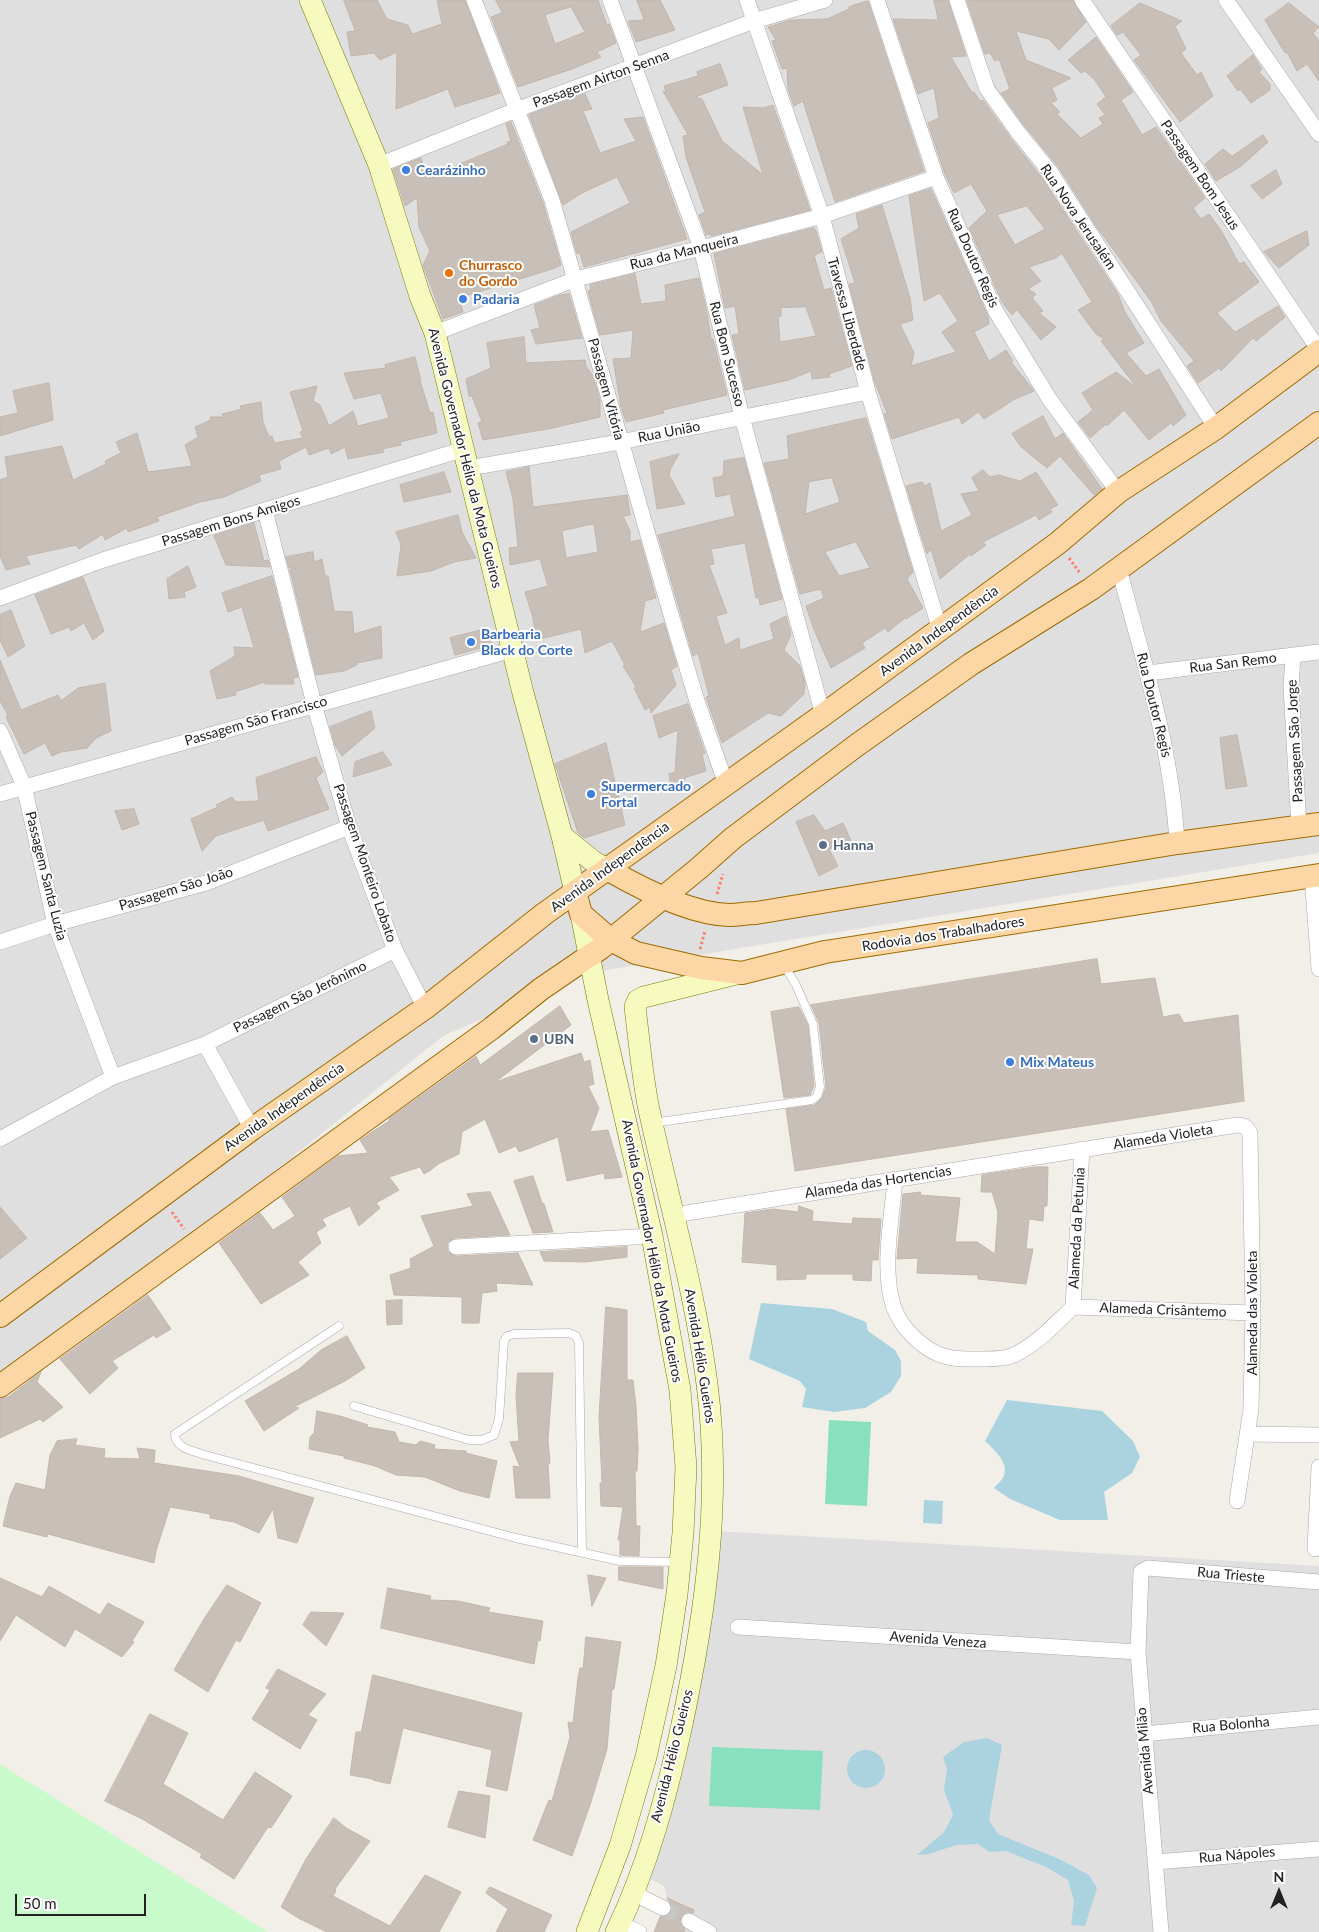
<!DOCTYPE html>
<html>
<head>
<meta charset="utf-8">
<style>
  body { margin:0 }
  #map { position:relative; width:1319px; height:1932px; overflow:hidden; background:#f2efe9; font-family:Lato,sans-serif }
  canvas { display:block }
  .north { position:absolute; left:1254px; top:1867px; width:50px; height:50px; -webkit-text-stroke:4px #fff; paint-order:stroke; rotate:0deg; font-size:14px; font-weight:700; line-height:20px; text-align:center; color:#222 }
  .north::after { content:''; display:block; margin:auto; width:18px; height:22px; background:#222; clip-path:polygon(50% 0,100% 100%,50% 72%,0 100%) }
  .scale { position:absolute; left:15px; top:1894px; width:131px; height:22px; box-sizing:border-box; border:2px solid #222; border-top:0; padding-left:6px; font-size:15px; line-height:18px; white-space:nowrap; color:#222; -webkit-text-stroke:4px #fff; paint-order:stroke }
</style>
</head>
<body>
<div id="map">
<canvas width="1319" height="1932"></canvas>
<div class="north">N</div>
<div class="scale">50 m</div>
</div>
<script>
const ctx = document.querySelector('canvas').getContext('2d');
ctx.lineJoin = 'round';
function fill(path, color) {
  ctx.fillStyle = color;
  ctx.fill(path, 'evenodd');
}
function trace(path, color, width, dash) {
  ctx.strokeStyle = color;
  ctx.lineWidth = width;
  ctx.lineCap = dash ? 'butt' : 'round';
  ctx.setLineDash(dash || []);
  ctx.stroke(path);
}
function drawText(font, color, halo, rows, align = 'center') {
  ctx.font = font + ' Lato,sans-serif';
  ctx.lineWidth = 4;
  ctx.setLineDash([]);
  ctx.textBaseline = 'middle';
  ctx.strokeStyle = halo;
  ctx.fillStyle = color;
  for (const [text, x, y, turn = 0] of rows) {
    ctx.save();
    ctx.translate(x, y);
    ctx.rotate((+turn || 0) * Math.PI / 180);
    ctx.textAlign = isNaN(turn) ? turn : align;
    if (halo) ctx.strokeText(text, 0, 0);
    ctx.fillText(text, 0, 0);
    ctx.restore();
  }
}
const residential = new Path2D(`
  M0 0H1319V853L589 973 443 1036 0 1392Z
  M716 1531 1319 1566V1932H654L667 1898 664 1886 641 1874Z`);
const park = new Path2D(`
  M0 1764 268 1932H0Z`);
const pitch = new Path2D(`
  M829 1420 871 1422 867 1506 825 1504Z
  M712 1747 823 1751 820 1810 709 1806Z`);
const water = new Path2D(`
  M761 1303 832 1309 866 1322 868 1331 895 1350 901 1361V1376L891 1392 865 1408 834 1412 802 1407 806 1389 800 1381 749 1359Z
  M1007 1400 1102 1411 1133 1441 1140 1457 1132 1473 1104 1492 1108 1520H1060L1010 1499 994 1488C997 1484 1003 1480 1004 1475 1009 1462 993 1449 985 1441Z
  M924 1500 943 1501 942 1524 923 1523Z
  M987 1738 1002 1745 989 1820 998 1834 1059 1859 1089 1875 1097 1888 1085 1926 1071 1925 1074 1901 1068 1880 1046 1867 1006 1851 989 1852 978 1844 956 1845 929 1854 917 1855 944 1832 953 1815 944 1790 947 1769 943 1757 964 1742Z
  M847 1769a19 19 0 1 1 38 0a19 19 0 1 1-38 0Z`);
const building = new Path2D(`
  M344 0H377L387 19 408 25 412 34 442 24 437 0H465L500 93 455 107 448 89 396 109 397 52 380 60 374 53 351 56 347 32 355 31Z
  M496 0H598L607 25 609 24 616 43 597 52 601 57 572 69 518 87 491 17 502 13ZM571 7 585 32 555 44 545 15Z
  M637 0H660L675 30 636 42 628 21 644 20Z
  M934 0H948L966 56 951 57 972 93 974 92 980 101 983 100 1009 136 1043 179 1118 294 1125 312 1144 343 1126 353 1146 376 1159 369 1186 415 1173 426 1171 423 1149 440 1124 410 1107 426 1106 424 1090 438 1078 422 1093 410 1082 393 1116 372 1133 385 1134 384 1101 341 1104 339 1096 334 1078 310 1092 302 1063 255 1061 254 1056 258 1029 267 1041 281 1028 289 1036 294 1032 298 1043 311 1039 313 1056 327 1041 340 1017 310 1012 315 1002 302 969 228 987 211 971 184 954 193 945 174 928 123 939 118 934 88 918 94 893 19 938 20ZM1027 206 1045 229 1015 245 997 215Z
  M967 0H1073L1086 22 1059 50 1049 39 1016 31 1026 60 1071 78 1052 88 1057 100 1051 103 1060 112 1057 114 1081 138 1103 124 1099 118 1105 115 1097 104 1106 97 1094 79 1085 71 1081 73 1068 60 1096 37 1133 92 1121 100 1142 135 1156 127 1205 198 1193 208 1201 219 1209 214 1222 232 1239 264 1244 262 1259 282 1217 313 1235 332 1278 306 1285 317 1256 341 1253 338 1221 371 1219 368 1198 383 1187 366 1194 361 1161 321 1151 301 1096 226 1059 168 1024 125 1001 93 1010 89 999 59 995 61 990 53 985 54Z
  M868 1 924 171 835 202 803 101 794 106 788 89 787 68 782 69 772 41 776 40 768 27 791 20 827 19 849 9V7Z
  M1140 3 1182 21 1175 26 1186 49 1181 53 1197 75 1201 72 1213 96 1180 122 1134 60 1141 55 1123 32 1117 35 1111 26Z
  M1289 3 1319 27 1313 33 1319 41V81L1307 64 1297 71 1287 52 1285 53 1265 20Z
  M1253 55 1262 69 1259 72 1270 84V90L1251 103 1240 89 1238 91 1227 76Z
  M720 64 728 85 695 97 702 99 722 141 763 175 743 107 763 108 773 105 810 210 711 236V234L706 235 699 215 705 212 686 157 683 136 688 135 663 91 666 92 664 86 698 76 697 72Z
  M585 94 592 109 583 111 600 153 636 141 624 119 643 117 687 239 584 267 580 253 577 254 571 232 630 203 617 177 582 193 563 205 529 115Z
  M511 122 543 203 561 265 555 268 459 298 463 312 443 319 423 265 430 251 419 227 417 198 405 206 393 169 421 158 427 179 457 165 508 144 507 142 511 141 506 124Z
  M1263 135 1268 142 1240 167 1216 181 1205 164 1223 149 1232 156Z
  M1276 170 1282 184 1262 199 1251 186Z
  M931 189 988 316 989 324 974 332 989 361 1006 350 1013 361 1011 362 1034 391 1015 399 984 419 978 412 962 424 959 417 892 439 884 414 887 413 874 380 849 284 855 283 841 239 859 228 856 214 882 205 910 298 913 320 900 324 914 353 911 366 956 352 942 332 958 321 940 293 924 301 909 196Z
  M814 228 816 231 822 252 814 255 824 290 831 288 852 366 829 374 830 377 812 379 811 371 789 380 745 390 732 335 739 334 735 306 725 308 714 254ZM806 307 816 336 780 342 778 317 781 316V308Z
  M1307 231 1309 245 1279 268 1264 252Z
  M635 274 641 304 666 301 665 285 699 278 707 313 711 339H713L727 395 663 410 664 413 626 422 621 407 613 359 631 358 633 330 600 335 588 291 591 290 590 285Z
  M569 294 582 338 536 344 531 330 540 328 534 305 560 295Z
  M524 337 526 363 585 360 586 366 593 376 600 401V417L553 428 483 440 478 423 482 422 472 396H469L466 379 491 368 487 343Z
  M415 357 421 381H420L430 413 433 412 437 433 400 442 401 445 382 449 384 452 348 459 345 447 331 454 329 448 309 455 306 447 279 461 281 469 259 475 261 481 224 497 200 502 157 517 159 521 128 532 127 528 105 540 103 534 79 549 76 545 26 556 30 564 6 570 0 556V480L8 477 5 457 62 446 73 480 106 464 105 461 121 453 116 442 137 433 148 472 192 466 185 445 198 437 195 427 211 420 210 417H223L222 414 242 409 240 406 261 402 263 422 269 437 272 436 274 443 303 438 300 432 303 431 290 392 317 386 313 401 320 405 329 426 353 411 358 426 389 418 381 393 354 399 344 373 386 368 385 365Z
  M49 383 53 420 0 436V417L18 413 13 391Z
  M1043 416 1055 439 1063 433 1102 489 1094 495 1060 456 1047 468 1021 447 1012 434Z
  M866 418 913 572 907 579 923 608 906 619 905 618 888 632 885 628 862 643 865 648 831 668 814 630 806 606 824 598 821 589 800 594 764 463 789 459 787 436ZM832 478 840 502 805 514 809 482ZM856 542 870 568 839 576 825 552Z
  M679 454 671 468 669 475 685 504 657 509 650 462Z
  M744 458 782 599 760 605 759 598H756L745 543 711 549 714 564 709 565 727 613 716 616 725 645 739 638 740 650 774 639 770 624 786 616 791 634 784 650 800 666 805 683 804 694 781 716 768 713 722 743 706 697 709 696 698 653 693 656 658 535 735 516 730 494 716 497 713 478 723 476 724 461Z
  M529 467 533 507 627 495 630 515 623 516 630 531V542L640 540 656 598 645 601 640 632 664 623 677 666 671 670 676 685 651 713 650 707 645 710 634 688 636 687 623 666 625 665 612 641 585 653 581 629 536 640 533 618 525 592 548 586 540 559 510 565 509 548 518 547 513 499 506 472ZM594 524 598 552 566 558 562 531Z
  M983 470 990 477 999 475 1020 481 1036 472 1058 505 1050 509 1052 512 1039 520 1036 515 983 542 986 545 971 556 970 554 940 579 931 549 927 554 906 486 922 482 925 486 930 483 941 531 972 515 961 494 979 491 972 478Z
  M444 472 451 492 404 502 400 485Z
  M458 515 462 532 476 558 454 562 431 571 397 576 401 545 396 532Z
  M254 523 264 561 268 560 270 567 226 565 214 536Z
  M313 552 314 562 322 559 325 576H328L334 611 352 612 354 634 381 626 382 658 357 663V665L344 671 316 675 290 570 296 568H289L286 557Z
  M188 566 196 587 184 592 185 597 169 599 167 579Z
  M272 576 298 677 293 678 294 684H265V682L235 692 236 695 217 699 210 671 235 656 234 647 254 648 242 607 228 612 222 593Z
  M83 577 104 631 93 640 84 623 71 631 69 627 51 634 35 595Z
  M11 610 25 646 8 657 0 640V615Z
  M486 629 492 645 455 655 450 638Z
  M0 660 21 710 58 695 61 701 78 688 105 683 111 731 96 738 87 748 61 752 52 756 45 743 24 754 6 717 8 715 0 701Z
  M688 704 705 753 702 754 706 771 684 778 685 785 672 793 669 774 675 772 678 730 659 738 653 716Z
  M371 711 375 728 342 756 335 745 330 727Z
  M1237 735 1247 786 1226 789 1220 738Z
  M606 743 625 825 584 838 578 833 555 764Z
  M383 752 392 765 353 777 355 762Z
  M316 757 323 772 316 778 329 809 268 831 264 820 216 836 202 851 191 819 218 807 216 805 232 797 236 802 259 801 256 778Z
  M134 809 139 824 122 830 115 811Z
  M814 815 825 831 843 823 851 841 829 849 838 866 819 876 796 822Z
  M1097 959 1101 984 1155 978 1163 1017 1179 1014 1184 1023 1238 1015 1244 1101 795 1171 786 1109 815 1105 822 1098 826 1087 819 1023 811 1005Z
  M560 1006 571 1025 495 1082 581 1053 584 1062 590 1060 594 1084 588 1086 599 1108 590 1132 608 1130 622 1177 605 1179 604 1173 567 1181 558 1137 519 1152 516 1146 499 1153 485 1119 462 1132 459 1154 438 1164 431 1170 424 1174 420 1167 389 1177 399 1190 376 1203 380 1208 359 1226 350 1206 322 1219 326 1226 316 1232 321 1243 298 1262 309 1275 261 1304 219 1243 260 1213 273 1230 295 1216 282 1197 338 1156 368 1153 360 1140 389 1121V1119L476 1056 480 1065Z
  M799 1007 808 1025 814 1086 810 1095 784 1098 771 1012Z
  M1035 1167H1048L1047 1206H1044L1043 1221 1029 1219 1026 1249H1033L1026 1284 978 1279V1275L917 1273 918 1258 897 1259 903 1194 921 1192 920 1195 960 1198 955 1242H977L995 1254 998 1212 992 1192H981L982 1175Z
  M533 1176 542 1203 544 1204 553 1232 533 1233 514 1181Z
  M490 1192 510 1235 455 1238 447 1243 448 1252 457 1256 518 1253 533 1285 496 1283 497 1291 482 1293 479 1323H462V1297L394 1295 390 1275 411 1268 410 1259 434 1246 421 1216 473 1206 467 1194Z
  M799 1206 813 1211 812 1221 852 1224 853 1218 881 1219 878 1260H872L871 1281 853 1280V1274H806V1279L777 1280V1265L742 1262 745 1213 773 1209 798 1212Z
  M0 1207 27 1238 0 1259Z
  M627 1247V1257L586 1262 544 1261 540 1252Z
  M148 1295 171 1329 156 1338 154 1335 112 1361 118 1368 90 1394 60 1359Z
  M402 1300V1324L387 1325 386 1301Z
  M606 1307 627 1310V1380H633L636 1406 638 1448 637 1471H635L636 1526H640L639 1556 620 1555V1540H618L623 1507 601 1506 600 1483H602L599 1417Z
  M347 1336 365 1368 345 1381 294 1407 299 1408 264 1431 245 1401 299 1369 321 1350Z
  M41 1372 37 1382 63 1407 43 1422 40 1419 0 1438V1399L8 1397Z
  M518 1373H553L548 1440 550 1463 548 1464 550 1498H516L513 1466 520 1467 510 1442 519 1441 516 1397Z
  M317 1411 340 1416 368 1425 367 1427 395 1432 399 1442 416 1445 420 1441 435 1445 434 1449 466 1451V1453L497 1461 489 1498 460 1491 425 1477 396 1475 375 1466 344 1458V1456L309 1449 310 1437 314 1433Z
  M77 1439 75 1445 105 1449 104 1458 140 1459 137 1448 155 1450 154 1463 239 1476 314 1498 297 1543 278 1538 273 1509 259 1533 234 1522 210 1518V1514L170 1507 156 1551 154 1563 48 1534 47 1537 3 1526 10 1496 16 1483 45 1490 50 1455 57 1441Z
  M619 1567H663V1589L619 1580Z
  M588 1575 606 1578 592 1606Z
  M0 1578 42 1597 49 1586 100 1615 108 1603 144 1622 132 1641 134 1642 122 1657 75 1629 65 1647 16 1615 0 1641Z
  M227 1585 261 1603 240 1642 236 1640 208 1692 174 1670 204 1619Z
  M388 1588 431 1596 430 1600 458 1601 490 1608 488 1612 543 1621 540 1641 538 1640 534 1664 381 1628Z
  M311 1612 344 1613 326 1646 303 1625Z
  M586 1637 621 1642 614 1689H612L607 1749 590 1805 572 1856 533 1840 549 1800 552 1801 570 1737 568 1722 573 1723 578 1678 580 1668H583Z
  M278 1669 326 1694 308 1715 317 1720 300 1749 252 1719 270 1690 266 1688Z
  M373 1675 522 1713 507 1791 486 1786 492 1750 403 1728 390 1784 373 1780V1779L350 1775 356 1732H361Z
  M150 1714 188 1733 163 1784 223 1820 255 1772 292 1796 271 1828 268 1827 234 1879 200 1857 202 1854 142 1819 105 1801Z
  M459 1791 490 1796 485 1838 448 1827Z
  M334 1818 346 1828 370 1841 335 1889 336 1891 333 1896 390 1926 425 1875 461 1892 439 1932H327L300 1919 281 1907 306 1859Z
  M490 1887 552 1915 544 1932H496L508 1909 486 1893Z
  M667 1898 694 1910 693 1913H685L681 1917 680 1922 685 1930 684 1932H654L660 1917 668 1916 672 1912 671 1903Z`);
const minorTunnel = new Path2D(`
  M663 1908 689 1921`);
const path = new Path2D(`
  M1069 558 1080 573
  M717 894 723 874
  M700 949 705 931
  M172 1212 184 1229`);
const service = new Path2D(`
  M653 1123 812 1100 817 1096 820 1087 813 1024 796 985 784 965
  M339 1326 175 1434C175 1448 193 1451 205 1455L516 1538 620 1561 679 1562
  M354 1406 469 1440H482L494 1435 499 1419 504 1341 507 1336 514 1334 569 1333 576 1336 579 1343 582 1552`);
const minor = new Path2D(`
  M474 0 552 200 669 608 697 701 726 784
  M610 0 701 248 742 417 823 715
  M747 0 822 216 868 392 940 630
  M877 0 936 177 995 310 1050 400 1118 492
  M957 0 987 89 1017 131 1051 173 1216 428
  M1082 0 1319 350
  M1226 0 1319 134
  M379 165 516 110 754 21 825 0
  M435 333 576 279 701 248 822 216 936 177
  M469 468 620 442 868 392
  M265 510 314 704 349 827 395 950 425 1008
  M1119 569C1143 660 1172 749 1177 843
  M0 598 103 560 464 449
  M1293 656 1291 687 1299 827
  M1148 673 1319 652
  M0 731 24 786 55 924 113 1077
  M0 794 512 650
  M1312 876 1319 969
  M0 942 55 924 206 883 349 827
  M205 1044 252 1129
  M0 1139 113 1077 205 1044 395 950
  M895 1179C892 1218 881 1270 894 1308 901 1327 920 1346 938 1354 952 1360 969 1359 984 1359 993 1359 1005 1359 1014 1355 1037 1344 1055 1324 1073 1307
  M674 1215 1237 1125C1244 1125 1248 1127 1250 1134L1253 1313 1251 1409 1237 1501
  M456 1247 652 1236
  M1073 1307 1253 1313
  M1073 1307 1082 1149
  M1247 1434 1319 1435
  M1315 1549 1319 1467
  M738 1627 1138 1652
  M1144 1734 1319 1717
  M1155 1862 1319 1849
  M633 1893 663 1908
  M689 1921 709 1932
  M620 1924 639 1932
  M1161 1932 1138 1652 1141 1572 1148 1568 1319 1582`);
const secondary = new Path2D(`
  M310 0 379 165 420 296 435 333 523 693 562 836 575 892
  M562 836 593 861 607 869
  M581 914 598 1000 652 1236 680 1390 686 1467 683 1533 677 1594 666 1666 646 1757 620 1846 587 1932
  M616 1932C647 1868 666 1798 681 1729 705 1617 722 1499 707 1384 695 1290 668 1198 648 1105 642 1073 639 1040 635 1007L638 1000 644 997 736 974`);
const primary = new Path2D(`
  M607 869C640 888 690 914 729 915 738 915 747 913 756 913L1177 843 1319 824
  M575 892 581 914 611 940 636 953 701 968 742 973 825 952 1319 875
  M0 1316 252 1129 425 1008 544 914 823 715 1058 543 1118 492 1216 428 1319 351
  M0 1386 492 1028 541 989 601 948 698 869 733 838 857 745 971 664 1091 589 1319 423`);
const markers = [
  [406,170,5,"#3f7fe0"],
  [449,273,5,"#e8710a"],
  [463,299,5,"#3f7fe0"],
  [471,642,5,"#3f7fe0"],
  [591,794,5,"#3f7fe0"],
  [823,845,5,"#5c6f8a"],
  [534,1039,5,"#5c6f8a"],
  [1010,1062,5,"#3f7fe0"]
];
const streetNames = [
  ["Passagem Airton Senna",601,79,-20],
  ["Passagem Bom Jesus",1200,175,56],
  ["Rua Nova Jerusalém",1078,217,56],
  ["Rua da Manqueira",684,252,-14],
  ["Rua Doutor Regis",973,258,66],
  ["Travessa Liberdade",847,314,75],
  ["Rua Bom Sucesso",727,354,76],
  ["Passagem Vitória",606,389,75],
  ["Rua União",669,432,-11],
  ["Avenida Governador Hélio da Mota Gueiros",465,458,76],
  ["Passagem Bons Amigos",231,521,-17],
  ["Avenida Independência",939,631,-36],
  ["Rua San Remo",1233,663,-7],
  ["Rua Doutor Regis",1154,705,76],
  ["Passagem São Francisco",256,721,-16],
  ["Passagem São Jorge",1295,741,-93],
  ["Passagem Monteiro Lobato",365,863,71],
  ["Avenida Independência",610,867,-36],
  ["Passagem Santa Luzia",46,876,76],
  ["Passagem São João",176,889,-17],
  ["Rodovia dos Trabalhadores",943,934,-9],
  ["Passagem São Jerônimo",300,997,-26],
  ["Avenida Independência",284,1107,-35],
  ["Alameda Violeta",1163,1137,-9],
  ["Alameda das Hortencias",878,1182,-9],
  ["Alameda da Petunia",1077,1228,-87],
  ["Avenida Governador Hélio da Mota Gueiros",652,1251,79],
  ["Alameda Crisântemo",1163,1310,2],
  ["Alameda das Violeta",1252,1313,-90],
  ["Avenida Hélio Gueiros",700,1356,81],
  ["Rua Trieste",1231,1575,5],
  ["Avenida Veneza",938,1640,4],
  ["Rua Bolonha",1231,1725,-5],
  ["Avenida Milão",1145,1751,-95],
  ["Avenida Hélio Gueiros",672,1756,-76],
  ["Rua Nápoles",1237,1855,-5]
];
const shopNames = [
  ["Cearázinho",416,170],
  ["Padaria",473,299],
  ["Barbearia",481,634],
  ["Black do Corte",481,650],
  ["Supermercado",601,786],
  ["Fortal",601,802],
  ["Mix Mateus",1020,1062]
];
const foodNames = [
  ["Churrasco",459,265],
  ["do Gordo",459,281]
];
const serviceNames = [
  ["Hanna",833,845],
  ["UBN",544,1039]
];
fill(residential, '#e0dfdf');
fill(park, '#c8facc');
fill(pitch, '#88e0be');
fill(water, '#aad3df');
fill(building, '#c7bfb8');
trace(building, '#c4b6ab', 1);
trace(minorTunnel, '#c8c6c1', 15, [15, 8]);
trace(service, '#a9a9a9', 9);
trace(minor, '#a9a9a9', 16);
trace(secondary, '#707d05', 22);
trace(primary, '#a06b00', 24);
trace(path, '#fa8072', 3, [2.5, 2.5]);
trace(service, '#fff', 8);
trace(minor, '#fff', 15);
trace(secondary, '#f7fabf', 21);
trace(primary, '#fcd6a4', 22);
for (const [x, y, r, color] of markers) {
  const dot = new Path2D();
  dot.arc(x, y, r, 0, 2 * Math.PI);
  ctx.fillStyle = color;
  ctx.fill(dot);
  trace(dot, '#fff', 2);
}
drawText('14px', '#222', '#fff', streetNames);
drawText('bold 14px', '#366cbe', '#fff', shopNames, 'left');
drawText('bold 14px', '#c56008', '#fff', foodNames, 'left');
drawText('bold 14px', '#4e5e75', '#fff', serviceNames, 'left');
</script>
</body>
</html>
